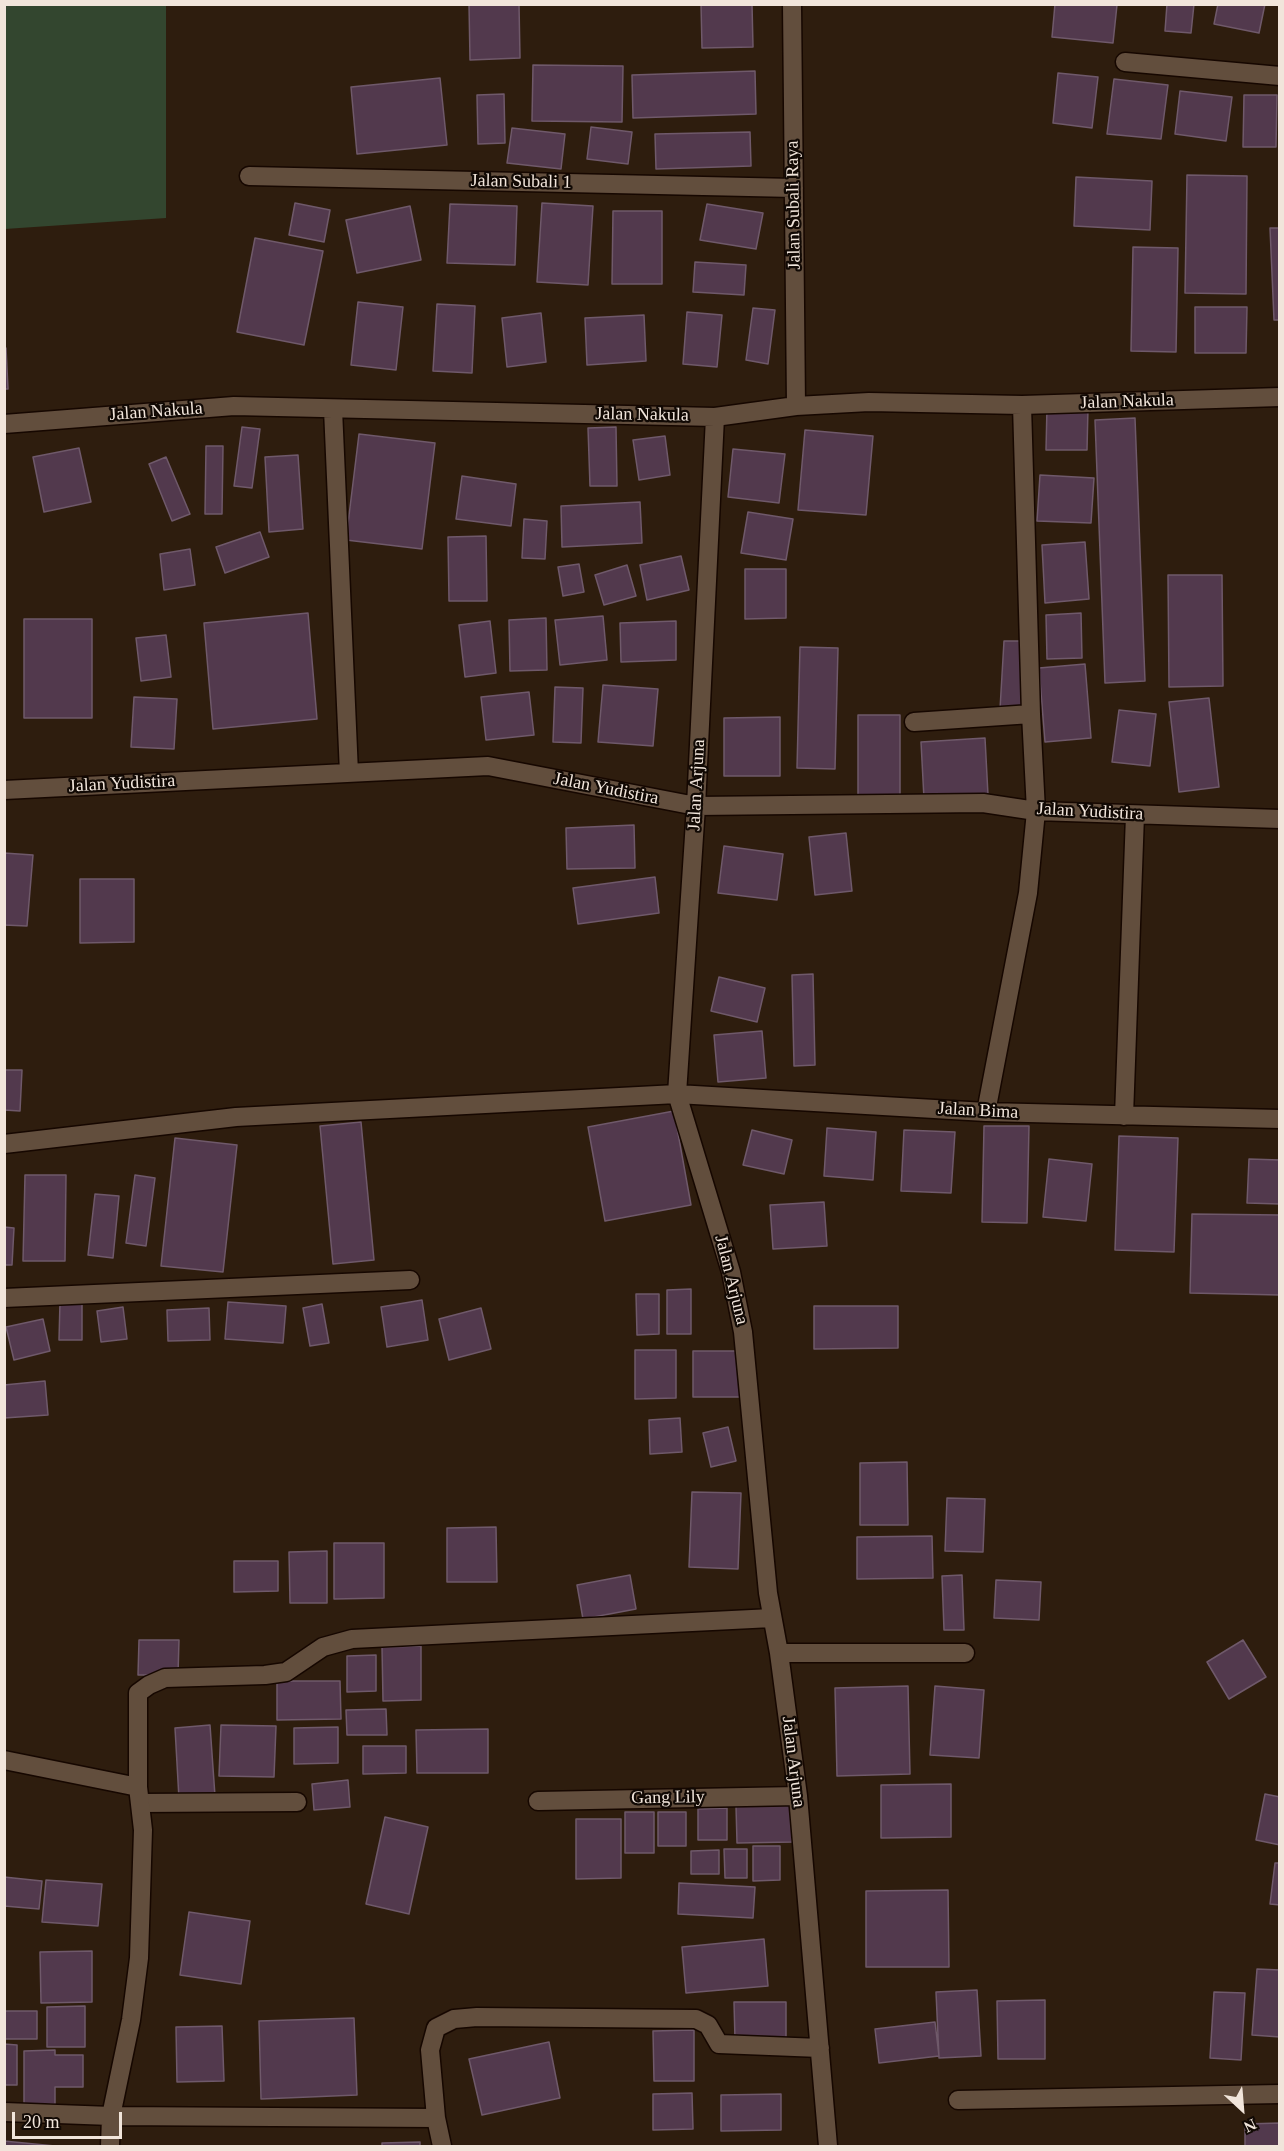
<!DOCTYPE html>
<html>
<head>
<meta charset="utf-8">
<style>
  body { margin:0 }
  #map { position:relative; width:1284px; height:2151px; overflow:hidden; background:#2e1d0e; font-family:Georgia,serif }
  canvas { display:block }
  .frame { position:absolute; inset:0; border:6px solid #f1e5db; pointer-events:none }
  .north { position:absolute; left:1212px; top:2079px; width:60px; height:60px; -webkit-text-stroke:4px #110904; paint-order:stroke; rotate:154deg; font-size:16px; font-weight:700; line-height:24px; text-align:center; color:#f1e5db }
  .north::after { content:''; display:block; margin:auto; width:21px; height:27px; background:#f1e5db; clip-path:polygon(50% 0,100% 100%,50% 72%,0 100%) }
  .scale { position:absolute; left:12px; top:2112px; width:110px; height:27px; box-sizing:border-box; border:3px solid #f1e5db; border-top:0; padding-left:8px; font-size:18px; line-height:21px; white-space:nowrap; color:#f1e5db; -webkit-text-stroke:4px #110904; paint-order:stroke }
</style>
</head>
<body>
<div id="map">
<canvas width="1284" height="2151"></canvas>
<div class="frame"></div>
<div class="north">N</div>
<div class="scale">20 m</div>
</div>
<script>
const ctx = document.querySelector('canvas').getContext('2d');
ctx.lineJoin = 'round';
function fill(path, color) {
  ctx.fillStyle = color;
  ctx.fill(path, 'evenodd');
}
function trace(path, color, width, dash) {
  ctx.strokeStyle = color;
  ctx.lineWidth = width;
  ctx.lineCap = dash ? 'butt' : 'round';
  ctx.setLineDash(dash || []);
  ctx.stroke(path);
}
function drawText(font, color, halo, rows, align = 'center') {
  ctx.font = font + ' Georgia,serif';
  ctx.lineWidth = 4.5;
  ctx.setLineDash([]);
  ctx.textBaseline = 'middle';
  ctx.strokeStyle = halo;
  ctx.fillStyle = color;
  for (const [text, x, y, turn = 0] of rows) {
    ctx.save();
    ctx.translate(x, y);
    ctx.rotate((+turn || 0) * Math.PI / 180);
    ctx.textAlign = isNaN(turn) ? turn : align;
    if (halo) ctx.strokeText(text, 0, 0);
    ctx.fillText(text, 0, 0);
    ctx.restore();
  }
}
const green = new Path2D(`
  M5 4 166 5V218L5 229Z`);
const building = new Path2D(`
  M469 4H519L520 58 470 60Z
  M701 4H752L753 47 702 48Z
  M1055 4 1117 5 1113 43 1052 37Z
  M1167 4H1194L1191 33 1165 31Z
  M1218 4H1265L1259 33 1214 24Z
  M533 65 623 66 622 122 532 121Z
  M755 71 756 114 633 118 632 75Z
  M1058 73 1098 77 1092 128 1053 123Z
  M440 78 447 145 357 154 351 87Z
  M1114 79 1168 85 1161 139 1107 134Z
  M1180 91 1232 97 1226 141 1175 134Z
  M504 94 505 143 478 144 477 95Z
  M1244 95H1277L1276 147H1243Z
  M591 127 632 132 628 164 587 159Z
  M512 128 565 134 561 169 507 163Z
  M750 132 751 166 656 169 655 134Z
  M1187 175 1247 176 1246 294 1185 293Z
  M1076 177 1152 181 1150 230 1074 226Z
  M295 203 330 210 324 242 289 235Z
  M542 203 593 206 588 285 537 282Z
  M450 204 517 206 515 265 447 263Z
  M707 204 763 213 756 249 700 240Z
  M410 206 421 260 357 273 346 220Z
  M613 211H662V284H612Z
  M1270 228H1280V320H1274Z
  M255 238 323 251 304 345 237 332Z
  M1133 247 1178 248 1176 352 1131 351Z
  M695 262 746 265 744 295 693 292Z
  M358 302 403 307 396 370 351 365Z
  M437 304 475 306 472 373 433 371Z
  M1195 307H1247L1246 353H1195Z
  M753 308 775 310 768 364 746 360Z
  M687 312 722 315 717 367 683 364Z
  M541 313 546 362 507 367 502 318Z
  M644 315 646 361 587 365 585 318Z
  M4 348H6L8 389H4Z
  M1047 407 1088 408 1087 450H1046Z
  M1135 418 1145 681 1105 683 1095 420Z
  M242 427 260 429 252 488 234 486Z
  M616 427 617 486H590L588 428Z
  M805 430 873 436 866 515 798 510Z
  M359 434 435 443 422 549 346 540Z
  M665 436 670 475 639 480 633 440Z
  M206 446H223L222 514H205Z
  M79 448 91 502 44 512 33 457Z
  M733 449 785 454 779 503 728 497Z
  M298 455 303 529 269 532 265 457Z
  M166 457 190 514 172 521 149 464Z
  M1040 475 1094 478 1091 523 1037 521Z
  M462 476 516 484 511 526 456 519Z
  M640 502 642 543 562 547 561 506Z
  M748 512 793 519 786 560 741 553Z
  M524 519 547 521 545 559 522 558Z
  M260 532 269 557 225 573 216 547Z
  M486 536 487 601H449L448 537Z
  M1085 542 1089 599 1045 603 1042 545Z
  M190 549 195 585 164 590 160 554Z
  M681 556 689 590 647 600 640 565Z
  M579 564 584 592 563 596 558 567Z
  M627 565 636 596 604 605 595 575Z
  M745 569H786V618L745 619Z
  M1168 575H1222L1223 686 1169 687Z
  M308 613 317 719 213 729 204 623Z
  M1081 613 1082 658 1047 659 1046 615Z
  M603 616 607 660 560 665 555 620Z
  M546 618 547 670 510 671 509 620Z
  M24 619H92V718H24Z
  M490 621 496 673 465 677 459 625Z
  M676 621V660L621 662 620 623Z
  M166 635 171 677 141 681 136 638Z
  M1004 641H1025L1023 707 1000 709Z
  M800 647 838 648 835 769 797 768Z
  M1085 664 1091 738 1045 742 1039 668Z
  M603 685 658 689 653 746 598 742Z
  M555 687 583 688 581 743 553 742Z
  M529 692 534 735 486 740 481 697Z
  M134 697 177 699 174 749 131 747Z
  M1209 698 1219 787 1179 792 1169 702Z
  M1119 710 1156 714 1150 766 1112 762Z
  M858 715H900V797H858Z
  M780 717V776H724V718Z
  M985 738 988 795 924 799 921 742Z
  M634 825 635 868 567 869 566 828Z
  M846 833 852 891 815 895 809 837Z
  M724 846 783 854 777 900 718 893Z
  M4 853 33 855 27 926 4 925Z
  M655 877 659 913 578 924 573 888Z
  M80 879H134V942L80 943Z
  M813 974 815 1065 794 1066 792 975Z
  M719 977 765 988 757 1022 711 1011Z
  M762 1031 766 1078 718 1082 714 1035Z
  M4 1070H22L20 1111 4 1110Z
  M674 1111 691 1205 605 1221 588 1127Z
  M361 1122 374 1260 333 1264 320 1126Z
  M984 1126H1029L1027 1223 982 1222Z
  M827 1128 876 1132 873 1180 824 1176Z
  M752 1130 792 1140 784 1174 743 1165Z
  M904 1130 955 1132 951 1193 901 1191Z
  M1119 1136 1178 1138 1174 1252 1115 1250Z
  M175 1138 237 1145 223 1272 161 1266Z
  M1049 1159 1092 1164 1086 1221 1043 1217Z
  M1249 1159 1280 1160V1204L1247 1203Z
  M25 1175H66L65 1261H23Z
  M135 1175 155 1178 146 1246 126 1243Z
  M95 1194 119 1196 113 1258 88 1255Z
  M824 1202 827 1246 773 1249 770 1205Z
  M1192 1214 1280 1215V1295L1190 1293Z
  M4 1227 14 1228 12 1265H4Z
  M691 1289V1334H667V1290Z
  M636 1294H659V1334L637 1335Z
  M422 1300 428 1340 387 1347 381 1307Z
  M60 1302 82 1303V1340H59Z
  M228 1302 286 1306 283 1343 225 1339Z
  M322 1304 329 1343 310 1346 303 1308Z
  M814 1306H898V1348L814 1349Z
  M123 1307 127 1339 101 1342 97 1311Z
  M209 1308 210 1340 168 1341 167 1310Z
  M481 1308 491 1349 449 1360 439 1319Z
  M43 1319 50 1351 14 1360 6 1327Z
  M635 1350H676V1398L635 1399Z
  M693 1351H743L744 1397H693Z
  M45 1381 48 1415 4 1418V1385Z
  M680 1418 682 1452 650 1454 649 1420Z
  M728 1427 736 1461 711 1467 703 1433Z
  M907 1462 908 1525H860V1463Z
  M692 1492 741 1493 738 1569 689 1567Z
  M947 1498 985 1499 983 1552 945 1551Z
  M496 1527 497 1582H447V1528Z
  M932 1536 933 1578 857 1579V1537Z
  M334 1543H384V1598L334 1599Z
  M327 1551V1603H290L289 1552Z
  M234 1561H278V1591L234 1592Z
  M630 1575 636 1609 583 1619 577 1585Z
  M962 1575 964 1630H944L942 1576Z
  M996 1580 1041 1582 1039 1620 994 1618Z
  M139 1640H179L178 1675H138Z
  M1243 1640 1266 1677 1229 1699 1207 1662Z
  M421 1646V1700L383 1701 382 1647Z
  M376 1655V1691L347 1692V1656Z
  M277 1681H340L341 1719 277 1720Z
  M908 1686 910 1774 837 1776 835 1688Z
  M935 1686 984 1690 979 1758 930 1755Z
  M386 1709 387 1735H347L346 1710Z
  M210 1725 215 1796 179 1799 175 1728Z
  M221 1725 276 1726 274 1777 219 1776Z
  M338 1727V1763L294 1764V1728Z
  M488 1729V1773H417L416 1730Z
  M363 1746H406V1773L363 1774Z
  M348 1780 350 1807 314 1810 312 1784Z
  M951 1784V1837L881 1838V1785Z
  M1265 1794 1280 1797V1845L1256 1840Z
  M792 1805V1842L737 1843 736 1806Z
  M727 1808V1840H698V1809Z
  M625 1812H654V1853H625Z
  M658 1812H686V1846H658Z
  M385 1817 428 1827 409 1914 366 1904Z
  M576 1819H621V1878L576 1879Z
  M753 1846H780V1880L753 1881Z
  M724 1849H747V1878H725Z
  M719 1850V1874H691V1851Z
  M1275 1863H1280V1905L1270 1904Z
  M4 1877 42 1881 39 1909 4 1906Z
  M46 1880 102 1884 98 1926 42 1922Z
  M679 1883 755 1887 753 1918 678 1914Z
  M948 1890 949 1967H866V1891Z
  M189 1912 250 1921 241 1984 180 1975Z
  M764 1939 768 1986 686 1993 682 1947Z
  M92 1951V2002L41 2003 40 1952Z
  M1257 1969 1280 1970V2037L1252 2035Z
  M977 1990 981 2056 939 2058 936 1992Z
  M1214 1992 1245 1993 1241 2060 1210 2058Z
  M1045 2000V2059H998L997 2001Z
  M734 2002H786V2039L735 2040Z
  M85 2006V2047H47V2007Z
  M4 2011H37V2039H4Z
  M354 2018 357 2095 261 2099 259 2021Z
  M935 2022 939 2056 879 2063 875 2029Z
  M222 2026 224 2081 177 2082 176 2027Z
  M694 2030V2081H654L653 2031Z
  M549 2042 560 2098 482 2115 469 2059Z
  M4 2044 17 2045V2085H4Z
  M55 2050V2055H83V2087H55V2104H24V2051Z
  M692 2093 693 2129 653 2130V2094Z
  M781 2094V2130L721 2131V2095Z
  M1280 2123V2146H1245V2124Z
  M4 2141 55 2146H4Z
  M420 2142V2146H382V2143Z`);
const lane = new Path2D(`
  M141 1803 297 1802`);
const street = new Path2D(`
  M792 4 796 406
  M1125 62 1280 76
  M249 176 794 188
  M333 409 349 773
  M715 417 696 806 677 1094 731 1272 743 1332 768 1593 779 1653 798 1796 828 2146
  M4 424 234 406 715 417 796 406 869 402 1022 405 1280 397
  M914 722 1031 714
  M4 790 488 766 696 806 983 803 1036 811 1280 819
  M986 1112 1028 893 1036 811 1031 714 1022 405
  M1124 1116 1135 815
  M4 1144 236 1117 677 1094 986 1112 1280 1119
  M4 1298 410 1280
  M779 1653H965
  M4 1760 138 1787 143 1830 139 1958 131 2020 111 2116 110 2146
  M138 1787V1693L149 1685 165 1678 265 1675 286 1672 323 1647 352 1639 772 1618
  M538 1801 798 1796
  M958 2100 1280 2094
  M4 2112 111 2116 436 2118
  M442 2146 436 2118 430 2050 436 2028 454 2019 477 2017 696 2019 708 2025 719 2044 820 2048`);
const streetNames = [
  ["Jalan Subali 1",521,182,1],
  ["Jalan Subali Raya",794,205,-91],
  ["Jalan Nakula",1127,402,-2],
  ["Jalan Nakula",156,412,-4],
  ["Jalan Nakula",642,415,1],
  ["Jalan Yudistira",122,784,-3],
  ["Jalan Arjuna",697,785,-87],
  ["Jalan Yudistira",606,789,11],
  ["Jalan Yudistira",1090,812,3],
  ["Jalan Bima",978,1111,3],
  ["Jalan Arjuna",731,1280,76],
  ["Jalan Arjuna",793,1762,83],
  ["Gang Lily",668,1798,-1]
];
fill(green, '#33462f');
fill(building, '#52394d');
trace(building, '#6f596a', 1.5);
trace(lane, '#160700', 21);
trace(street, '#160700', 21);
trace(lane, '#624e3d', 18);
trace(street, '#624e3d', 18);
drawText('18px', '#f1e5db', '#110904', streetNames);
</script>
</body>
</html>
